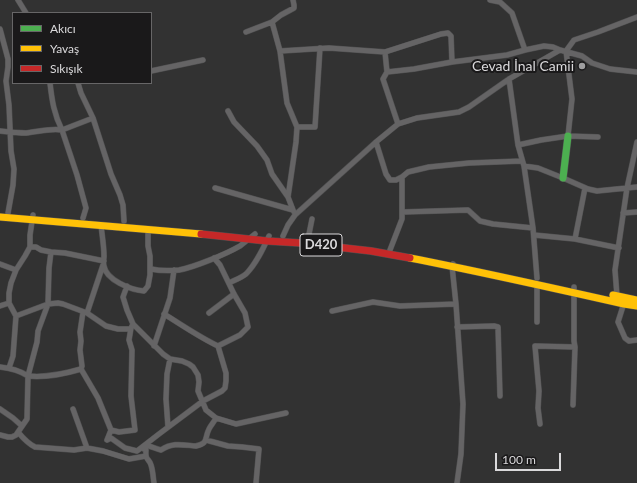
<!DOCTYPE html>
<html>
<head>
<meta charset="utf-8">
<style>
  body { margin:0 }
  #map { position:relative; width:637px; height:483px; overflow:hidden; background:#323232; font-family:Lato,sans-serif }
  canvas { display:block }
  .legend { position:absolute; left:12px; top:12px; width:140px; height:72px; box-sizing:border-box; background:#1a191a; border:1px solid #676667; margin:0; padding:5px 7px; list-style:none; font-size:12px; color:#dad9db }
  .legend li { display:flex; align-items:center; gap:8px; height:20px }
  .legend b { width:20px; border:1px solid #676667 }
  .scale { position:absolute; left:495px; top:453px; width:66px; height:18px; box-sizing:border-box; border:2px solid #dad9db; border-top:0; padding-left:5px; font-size:12px; line-height:14px; white-space:nowrap; color:#dad9db; -webkit-text-stroke:3px #1a191a; paint-order:stroke }
</style>
</head>
<body>
<div id="map">
<canvas width="637" height="483"></canvas>
<ul class="legend">
<li><b style="height:5px;background:#4caf50"></b>Akıcı</li>
<li><b style="height:5px;background:#ffc107"></b>Yavaş</li>
<li><b style="height:5px;background:#c62828"></b>Sıkışık</li>
</ul>
<div class="scale">100 m</div>
</div>
<script>
const ctx = document.querySelector('canvas').getContext('2d');
ctx.lineJoin = 'round';
function trace(path, color, width, dash) {
  ctx.strokeStyle = color;
  ctx.lineWidth = width;
  ctx.lineCap = dash ? 'butt' : 'round';
  ctx.setLineDash(dash || []);
  ctx.stroke(path);
}
function drawText(font, color, halo, rows, align = 'center') {
  ctx.font = font + ' Lato,sans-serif';
  ctx.lineWidth = 4;
  ctx.setLineDash([]);
  ctx.textBaseline = 'middle';
  ctx.strokeStyle = halo;
  ctx.fillStyle = color;
  for (const [text, x, y, turn = 0] of rows) {
    ctx.save();
    ctx.translate(x, y);
    ctx.rotate((+turn || 0) * Math.PI / 180);
    ctx.textAlign = isNaN(turn) ? turn : align;
    if (halo) ctx.strokeText(text, 0, 0);
    ctx.fillText(text, 0, 0);
    ctx.restore();
  }
}
const street = new Path2D(`
  M18 0 26 13
  M293 0 294 5V8L281 15 272 22 280 51 287 103 297 127 296 142 288 197 293 210
  M490 0 500 2 512 13 525 50
  M0 29 8 59V67L6 81 9 105 11 151 14 169 13 185 8 213
  M246 32 272 22
  M280 51 329 48 385 52 441 34 448 33 451 36 452 62
  M385 52 387 72 383 79 398 124
  M151 71 203 60
  M387 72 414 69 452 62 507 55 525 50 544 46 553 47 560 50
  M509 79 518 145 524 166 533 228 537 278
  M50 83C52 101 54 114 62 130
  M78 83 81 93 93 118 111 174 120 195 123 205 124 221
  M228 111 234 122 257 146 267 160 272 174 288 197
  M297 127H315L320 48
  M0 131C9 132 17 133 26 133 38 132 50 128 62 130
  M568 136 572 99 566 51 574 40 598 32 637 17
  M376 142 386 174 390 180H396L402 177 408 172 429 167 469 163 522 161
  M518 145 541 140 568 136 598 137
  M524 166 538 168 563 178 588 189 597 191 637 187
  M215 188 293 210 294 212
  M403 212 468 210 480 221 493 224 533 228
  M623 213 637 212
  M83 218 86 208 77 175 62 130 93 118
  M101 225C102 235 104 246 104 256 104 259 103 263 104 266 106 280 131 290 144 291L148 286 150 275V256L148 246V229
  M534 235 575 239 619 248
  M283 236 288 225 295 215 376 142 398 124 417 118 459 112 469 107 509 79 560 50 582 56 592 63 610 69 637 72
  M308 239 312 219
  M575 239 585 188
  M30 247H36L41 250 51 252 65 253 104 261
  M390 250 402 219V177
  M51 252 49 268 48 304 38 331 37 342 28 376C47 378 64 374 81 369
  M214 258 220 265 234 294 245 313 248 327 240 335 218 346
  M0 264 16 270
  M453 264 452 266 456 304 463 404 461 454 457 483
  M151 269C160 271 169 271 179 270 195 267 226 254 240 246 245 242 250 238 255 234
  M229 283C235 280 241 278 246 274 256 264 263 249 269 236
  M537 284V322
  M127 286 123 297 127 310 133 324 163 354 170 359 182 361 189 364 193 367 198 375 199 382 198 391 206 410 216 418C214 422 211 425 209 429 204 439 209 443 196 446 183 445 173 442 161 450 156 449 151 446 145 445
  M617 296 615 270 627 188 637 142
  M624 303 618 322 625 338 629 341 637 340
  M0 306 9 303
  M332 311 373 302 400 306 456 304
  M83 312 80 332 81 341 80 350 82 366 81 369 98 398 111 430 107 440 111 438 125 448 137 451 159 434 203 401 222 391 225 388 226 381V373L218 346C199 337 182 325 164 314
  M87 313 103 265
  M209 313 234 294
  M16 316 48 304 58 303 63 304 87 313 106 326 118 329H130
  M457 327 494 326 498 327 500 396
  M154 346 170 298 174 270
  M0 367C10 368 19 370 28 376L27 419 16 435 12 437H8L0 435
  M9 368 13 356 16 316 9 303V293L11 283 16 270 25 256 30 247V235L33 215
  M573 405 575 347 574 341V287
  M0 409 13 418 22 426
  M73 409 87 448
  M216 418 236 424 286 413
  M540 424 538 408 539 391 535 346 575 347
  M168 427 166 399 167 374 170 359
  M111 430 119 432 135 430 131 396 132 350 129 340 131 328 133 324
  M18 432C23 438 27 443 35 447L74 450 87 448 103 451 129 459 146 456
  M206 440 228 446 242 447 259 449 256 483
  M142 448 146 450C145 461 149 458 151 465 153 471 153 477 154 483`);
const fast = new Path2D(`
  M563 178 568 136`);
const slow = new Path2D(`
  M0 217 201 234
  M410 258C482 272 553 288 624 304L637 306
  M613 295 637 300`);
const jam = new Path2D(`
  M201 234 267 241 301 243 371 251 410 258`);
const markers = [
  [582,66,4,"#9f9fa0"]
];
const shields = [
  [321,245,42]
];
const shieldNames = [
  ["D420",321,245]
];
const poiNames = [
  ["Cevad İnal Camii",574,66]
];
trace(street, '#505051', 6);
trace(fast, '#505051', 8);
trace(slow, '#505051', 8);
trace(jam, '#505051', 8);
trace(street, '#656465', 5);
trace(fast, '#4caf50', 7);
trace(slow, '#ffc107', 7);
trace(jam, '#c62828', 7);
for (const [x, y, r, color] of markers) {
  const dot = new Path2D();
  dot.arc(x, y, r, 0, 2 * Math.PI);
  ctx.fillStyle = color;
  ctx.fill(dot);
  trace(dot, '#1a191a', 1.5);
}
for (const [x, y, w] of shields) {
  const box = new Path2D();
  box.roundRect(x - w / 2, y - 11, w, 22, 3);
  ctx.fillStyle = '#1a191a';
  ctx.fill(box);
  trace(box, '#dad9db', 1);
}
drawText('bold 13px', '#dad9db', null, shieldNames);
drawText('14px', '#dad9db', '#1a191a', poiNames, 'right');
</script>
</body>
</html>
